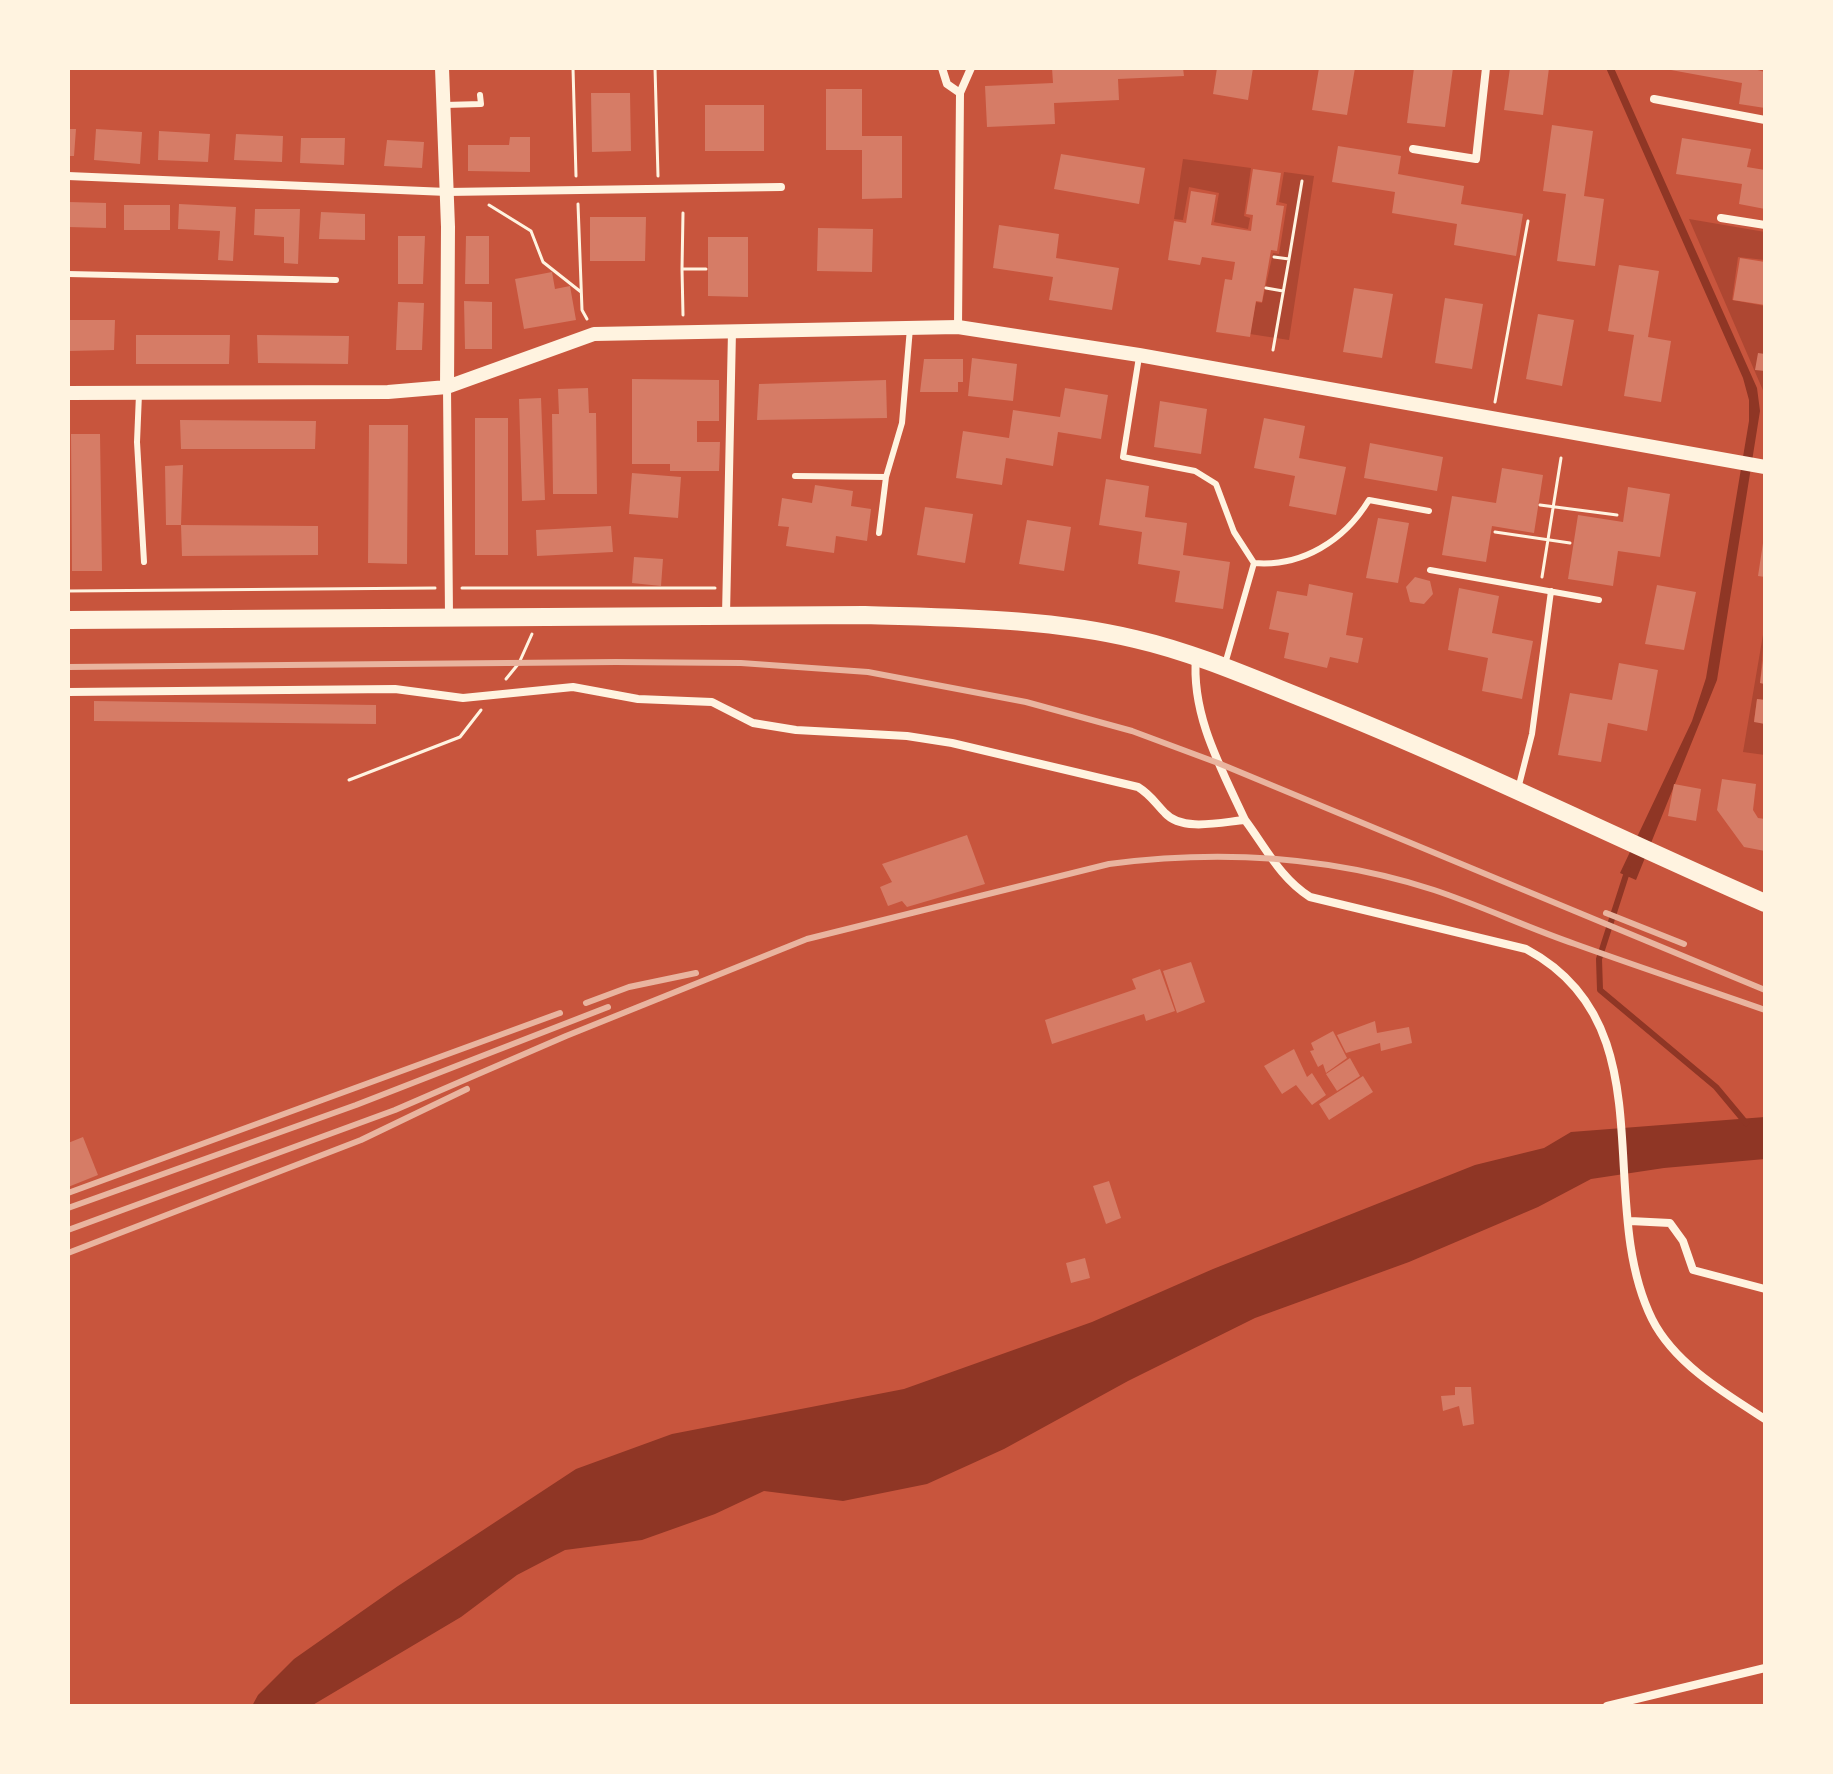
<!DOCTYPE html>
<html>
<head>
<meta charset="utf-8">
<style>
  body { margin:0 }
  #map { position:relative; width:1833px; height:1774px; overflow:hidden; background:#c8553d; font-family:"Public Sans",sans-serif }
  canvas { display:block }
  .frame { position:absolute; inset:0; border:70px solid #fff3e0; pointer-events:none }
</style>
</head>
<body>
<div id="map">
<canvas width="1833" height="1774"></canvas>
<div class="frame"></div>
</div>
<script>
const ctx = document.querySelector('canvas').getContext('2d');
ctx.lineJoin = 'round';
function fill(path, color) {
  ctx.fillStyle = color;
  ctx.fill(path, 'evenodd');
}
function trace(path, color, width, dash) {
  ctx.strokeStyle = color;
  ctx.lineWidth = width;
  ctx.lineCap = dash ? 'butt' : 'round';
  ctx.setLineDash(dash || []);
  ctx.stroke(path);
}
const green = new Path2D(`
  M1183 159 1251 168 1244 216 1250 218 1248 229 1214 222 1219 193 1189 187 1183 220 1174 219Z
  M1284 172 1314 176 1289 340 1250 334 1256 302 1262 303 1273 253 1279 254 1287 204 1279 202Z
  M1689 219 1765 232V260L1738 257 1732 300 1765 306V395Z
  M1765 623 1760 683 1765 684V700L1757 699 1754 721 1765 724V755L1743 752Z`);
const water = new Path2D(`
  M1606 68H1614L1757 388 1760 411 1717 680 1636 880 1620 873 1692 721 1706 678 1749 421V400L1743 378Z
  M1765 1117V1159L1664 1168 1591 1179 1538 1207 1409 1262 1255 1318 1128 1381 1004 1449 927 1484 843 1501 764 1491 715 1514 642 1540 565 1550 517 1575 461 1617 311 1706H252L258 1695 294 1659 398 1586 576 1469 672 1434 904 1389 1092 1322 1213 1269 1475 1165 1544 1148 1571 1132Z`);
const stream = new Path2D(`
  M1628 869 1599 959 1600 990 1716 1087 1746 1123`);
const building = new Path2D(`
  M1052 68H1183L1184 76 1118 79 1119 100 1054 103 1055 124 987 127 985 86 1053 83Z
  M1217 68H1253L1248 100 1213 94Z
  M1319 68H1355L1347 115 1312 110Z
  M1414 68H1453L1445 127 1407 123Z
  M1510 68H1549L1543 115 1504 110Z
  M1660 68H1750L1765 72V108L1739 104 1742 83Z
  M826 89H862V136H902V198L862 199V150H826Z
  M591 93H630L631 151 592 152Z
  M705 105H764V151H705Z
  M1552 125 1593 131 1584 196 1604 199 1595 266 1557 261 1566 194 1543 191Z
  M68 129H76L74 156H68Z
  M96 129 142 132 140 164 94 160Z
  M159 131 210 134 208 162 158 160Z
  M236 134 283 136 282 162 234 160Z
  M510 137H530V172L468 171V145H509Z
  M301 138H345L344 165 300 163Z
  M1682 138 1751 149 1747 167 1765 170V209L1739 204 1742 184 1676 174Z
  M387 140 424 142 422 168 384 166Z
  M1338 146 1401 156 1398 174 1464 186 1461 204 1523 214 1516 256 1454 245 1457 224 1392 213 1395 192 1332 182Z
  M1061 154 1145 168 1139 204 1054 189Z
  M1253 169 1281 173 1276 205 1284 206 1277 251 1271 250 1262 302 1256 301 1250 337 1216 332 1225 279 1232 280 1235 262 1202 257 1200 265 1168 260 1174 221 1186 223 1191 191 1216 195 1211 225 1251 231 1253 215 1246 214Z
  M68 202 106 203V228L68 227Z
  M179 204 236 207 233 261 218 260 220 231 178 229Z
  M124 205H170V230H124Z
  M255 209H300L298 264 284 263V237L254 235Z
  M321 212 365 214V240L319 239Z
  M590 217H646L645 261H590Z
  M999 225 1059 234 1056 258 1119 268 1112 310 1049 300 1053 277 993 268Z
  M818 228 873 229 872 272 817 271Z
  M398 236H425L423 284H398Z
  M466 236H489V284H465Z
  M708 237H748V297L708 296Z
  M1740 258 1765 262V305L1733 300Z
  M1619 265 1659 271 1648 337 1671 341 1661 402 1624 396 1634 335 1608 331Z
  M552 272 555 289 570 286 576 320 524 329 515 279Z
  M1354 288 1393 294 1382 358 1343 352Z
  M1445 298 1483 304 1472 369 1435 363Z
  M464 301 492 302V349H465Z
  M398 302 424 303 422 350H396Z
  M1538 314 1574 320 1562 386 1526 379Z
  M68 320H115L114 350 68 351Z
  M136 335H230L229 364H136Z
  M257 335 349 336 348 364 258 363Z
  M1758 353 1765 354V371L1755 370Z
  M972 358 1017 364 1013 401 968 396Z
  M924 359H963V382H958V392H920Z
  M632 379 719 380V421H697V442H720L719 471H670V464H632Z
  M886 380 887 418 757 420 759 384Z
  M588 388 589 413H596L597 494H553L552 414H559L558 389Z
  M1065 388 1108 395 1101 439 1058 432 1053 466 1006 458 1002 485 956 478 963 431 1009 438 1013 410 1060 417Z
  M541 398 545 500 522 501 519 399Z
  M1160 401 1207 409 1201 454 1154 447Z
  M475 418H508V555H475Z
  M1264 418 1305 426 1299 458 1346 467 1336 515 1289 506 1295 476 1254 468Z
  M180 420 316 421 315 449H181Z
  M369 425H408L407 564 368 563Z
  M71 434H100L102 571H72Z
  M1370 443 1443 457 1437 491 1364 478Z
  M183 465 181 525H166L165 466Z
  M1502 468 1543 475 1534 533 1492 526 1486 562 1442 555 1452 496 1496 503Z
  M632 473 681 477 678 518 629 514Z
  M1106 479 1149 486 1145 517 1187 523 1183 555 1230 562 1223 609 1175 602 1180 571 1138 564 1142 532 1099 525Z
  M815 485 853 491 851 506 871 509 867 541 836 536 834 553 786 546 789 527 778 526 782 498 812 503Z
  M1628 487 1670 494 1660 557 1618 551 1613 586 1568 579 1578 515 1623 522Z
  M925 507 973 514 965 563 917 555Z
  M1378 518 1409 523 1398 583 1366 578Z
  M1027 520 1071 527 1064 571 1019 564Z
  M181 525 318 526V555L182 556Z
  M611 526 613 552 537 556 536 530Z
  M1763 543H1765V577L1758 576Z
  M634 557 663 559 661 586 632 583Z
  M1415 577 1430 581 1433 594 1424 604 1410 602 1406 587Z
  M1309 584 1353 593 1346 635 1363 638 1358 663 1330 657 1327 668 1284 658 1289 633 1269 629 1277 591 1307 596Z
  M1657 585 1696 592 1684 650 1645 644Z
  M1459 588 1499 596 1492 633 1533 641 1522 699 1482 691 1488 658 1448 650Z
  M1763 660 1765 661V684L1760 683Z
  M1619 663 1658 670 1647 731 1608 723 1601 762 1558 755 1570 693 1612 700Z
  M1757 699 1765 700V724L1754 722Z
  M94 701 376 705V724L94 721Z
  M1722 779 1756 784 1753 810 1758 818 1765 819V851L1744 847 1717 810Z
  M1674 784 1701 789 1696 821 1668 816Z
  M967 835 985 884 907 907 902 901 888 906 880 887 892 882 882 864Z
  M1191 962 1205 1002 1177 1013 1163 971Z
  M1160 969 1175 1011 1146 1021 1144 1014 1052 1044 1045 1020 1136 989 1132 979Z
  M1375 1021 1377 1033 1409 1027 1412 1043 1381 1051 1380 1043 1346 1053 1337 1035Z
  M1333 1031 1347 1058 1326 1073 1323 1064 1318 1067 1310 1051 1314 1050 1311 1043Z
  M1294 1049 1307 1077 1312 1073 1326 1095 1312 1105 1296 1085 1282 1094 1264 1066Z
  M1350 1058 1360 1076 1337 1091 1326 1074Z
  M1363 1076 1373 1092 1329 1120 1319 1104Z
  M83 1137 98 1175 68 1187V1143Z
  M1109 1181 1121 1218 1106 1224 1093 1186Z
  M1085 1258 1090 1278 1071 1283 1066 1263Z
  M1455 1387H1471L1474 1424 1463 1426 1459 1406 1443 1411 1441 1396 1455 1395Z`);
const path = new Path2D(`
  M573 68 576 176
  M655 68 658 176
  M578 204 582 310 587 319
  M489 205 531 231 543 262 581 292
  M1274 257 1289 259 1302 181
  M682 269 683 213
  M1266 288 1283 291
  M683 315 682 269H706
  M1273 350 1289 259
  M1495 402 1528 221
  M1540 505 1617 515
  M1495 532 1570 543
  M1542 577 1561 458
  M462 588H715
  M68 591 435 588
  M506 679 519 663 532 634
  M349 780 460 737 481 710`);
const service = new Path2D(`
  M445 105 481 104 480 95
  M68 274 336 280
  M1139 357 1123 457 1195 471 1216 484 1234 532 1254 563 1225 664
  M139 394 137 442 144 562
  M795 476 886 477 879 533
  M886 477 902 423 910 328
  M1254 563C1302 567 1344 541 1369 500L1429 511
  M1430 570 1599 600
  M1518 789 1532 734 1551 591`);
const minor = new Path2D(`
  M942 68 947 84 960 93
  M1654 99 1765 120
  M1413 149 1476 159 1486 68
  M68 176 447 192 781 187
  M1721 218 1765 225
  M958 327 960 93 971 68
  M447 387 449 616
  M726 615 732 331
  M68 692 395 689 463 698 573 687 638 699 712 702 753 723 796 730 907 736 952 743 1138 787C1151 795 1155 803 1165 813 1182 832 1222 822 1245 820 1221 768 1191 715 1196 657
  M1245 820C1266 848 1280 878 1310 897L1526 949C1669 1025 1593 1199 1652 1319 1674 1363 1724 1393 1765 1419
  M1630 1221 1670 1223 1683 1241 1693 1270 1765 1289
  M1607 1706 1765 1668`);
const tertiary = new Path2D(`
  M442 68 448 227 447 387
  M68 393 388 392 447 387 594 334 958 327 1139 355 1765 467`);
const primary = new Path2D(`
  M68 620 865 615C955 618 1047 618 1135 639 1196 653 1254 679 1312 702 1465 763 1614 837 1765 903`);
const rail = new Path2D(`
  M68 667 616 662 741 663 868 672 1026 702 1132 731 1218 763 1765 990
  M1606 913 1684 944
  M586 1003 629 987 696 973
  M68 1193 560 1013
  M68 1208 356 1105 608 1007
  M68 1230 395 1110 566 1036 807 939 1109 864C1217 850 1329 856 1434 890 1482 906 1528 928 1575 944 1639 967 1702 988 1765 1010
  M68 1253 361 1140 467 1089`);
fill(green, '#ae4732');
fill(water, '#8f3625');
trace(stream, '#8f3625', 6);
fill(building, '#d67c66');
trace(path, '#fff3e0', 3);
trace(service, '#fff3e0', 6);
trace(minor, '#fff3e0', 8);
trace(tertiary, '#fff3e0', 14);
trace(primary, '#fff3e0', 18);
trace(rail, '#e9b49f', 6);
</script>
</body>
</html>
